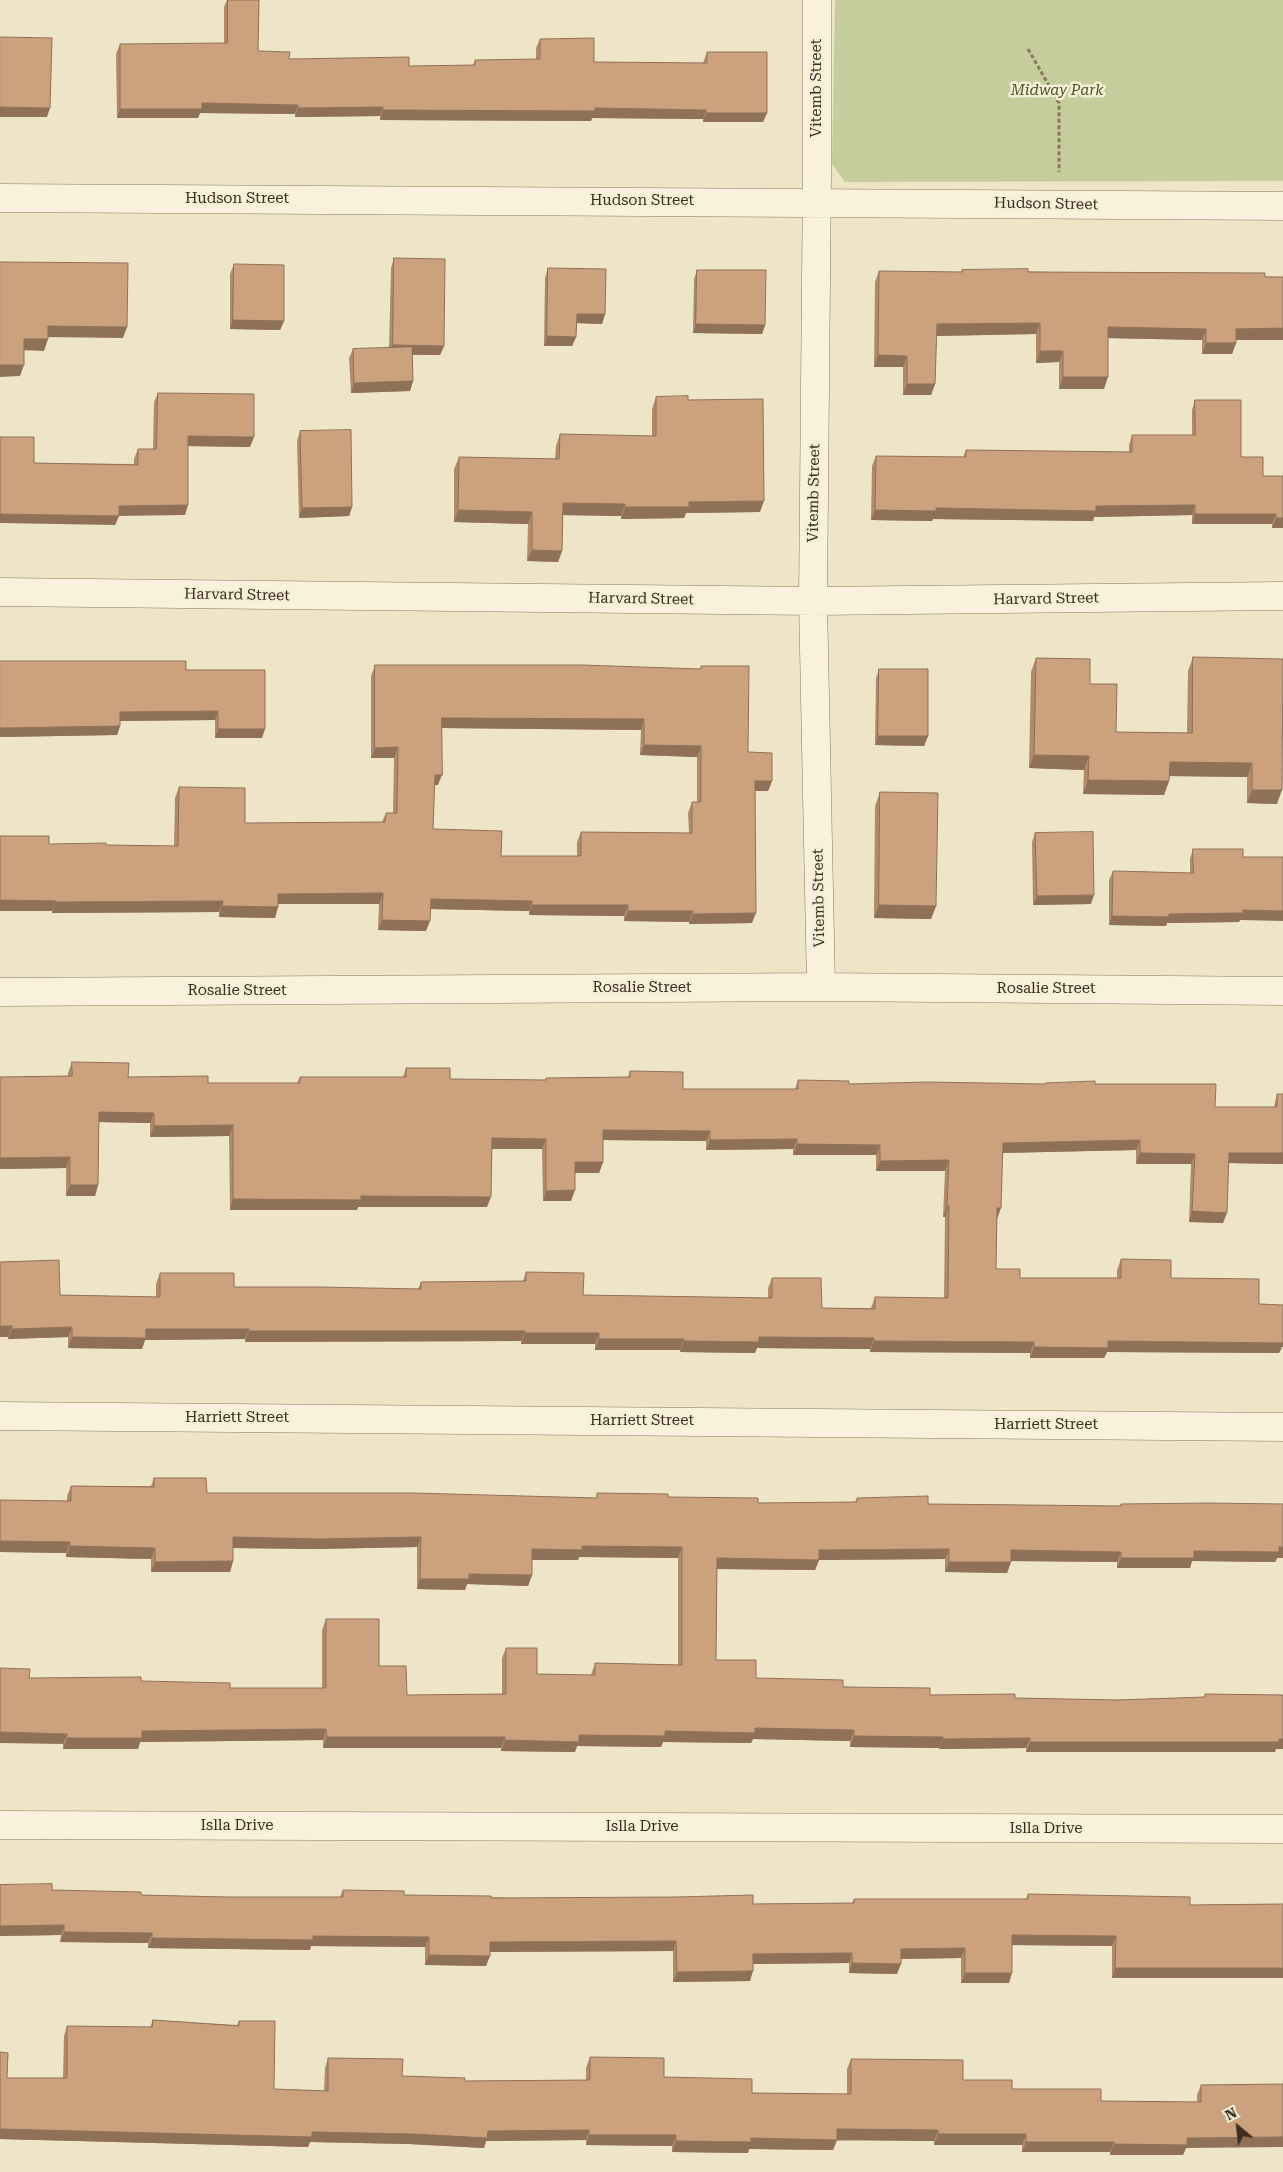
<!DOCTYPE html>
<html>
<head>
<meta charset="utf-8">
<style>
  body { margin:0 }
  #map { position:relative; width:1283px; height:2172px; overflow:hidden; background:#eee5c8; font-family:"Roboto Serif",serif }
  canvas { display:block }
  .north { position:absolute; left:1213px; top:2102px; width:50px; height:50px; -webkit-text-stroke:4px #f6eed7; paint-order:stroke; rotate:332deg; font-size:14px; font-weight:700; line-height:20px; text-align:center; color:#3b2e20 }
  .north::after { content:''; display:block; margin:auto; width:18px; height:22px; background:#3b2e20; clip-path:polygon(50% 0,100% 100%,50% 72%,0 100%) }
</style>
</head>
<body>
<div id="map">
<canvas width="1283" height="2172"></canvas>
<div class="north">N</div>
</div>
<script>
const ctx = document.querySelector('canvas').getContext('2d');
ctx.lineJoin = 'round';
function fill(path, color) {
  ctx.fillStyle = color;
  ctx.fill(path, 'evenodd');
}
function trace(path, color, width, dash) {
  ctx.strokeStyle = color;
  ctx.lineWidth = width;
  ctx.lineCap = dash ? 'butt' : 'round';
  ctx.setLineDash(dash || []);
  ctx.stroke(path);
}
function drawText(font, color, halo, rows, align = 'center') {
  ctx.font = font + ' "Roboto Serif",serif';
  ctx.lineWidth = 5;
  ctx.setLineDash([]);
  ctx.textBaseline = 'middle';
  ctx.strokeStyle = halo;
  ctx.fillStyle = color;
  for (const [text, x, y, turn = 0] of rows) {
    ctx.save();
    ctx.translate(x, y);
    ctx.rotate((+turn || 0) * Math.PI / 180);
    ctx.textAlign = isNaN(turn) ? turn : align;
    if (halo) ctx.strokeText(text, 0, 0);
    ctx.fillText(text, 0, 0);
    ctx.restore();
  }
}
const green = new Path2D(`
  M835 0H1283V181L845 182 832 164Z`);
const path = new Path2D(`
  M1028 49 1059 103V172`);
const minor = new Path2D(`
  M817 0V174L813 601 821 987
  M0 198 1283 206
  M0 592 813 601 1283 596
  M0 992 821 987 1283 991
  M0 1416 1283 1427
  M0 1825 1283 1829`);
const wall = new Path2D(`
  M227 0H259L258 51 289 59 409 66 473 65 475 60 536 59V48L540 39 594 62 703 63 707 52 767 113 763 122H703V119L592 118 591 121 380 120V116L295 117V114L200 113 198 118H117L116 54 120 44 224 43V7Z
  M394 258 444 346 440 355H412L413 381 410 391 351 393 349 358 353 349 389 348 391 268Z
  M234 264 284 321 280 330 230 329V274Z
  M548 268 605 314 602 324 576 323V337L572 346H544L545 278Z
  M697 270 765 325 762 334 693 333 694 279Z
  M962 270 1283 277V340H1236V343L1232 354H1202V340L1108 338 1104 389H1059V362L1036 363V334L936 336 935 384 931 395H903V367H874L875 282 879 271 961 272Z
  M158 393 250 447 188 446 185 515H119L115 525 34 463 134 464V459L138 449H153L154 402Z
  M656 397 688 400 760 512 686 513 684 518 621 519V516L563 515 562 551 558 562 527 561 528 524 454 522V469L459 457 555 459 556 446 560 434 652 436V409Z
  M1195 400 1241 457 1263 476H1283V528H1272V524H1192V515L1094 517 1093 521 933 519 932 521 871 520 872 466 876 456 963 457 966 450 1129 452V445L1132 435H1192V410Z
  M300 431 352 507 349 516 299 518 297 441Z
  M1193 657 1277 804 1247 803V777L1169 776V781L1164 795 1083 794 1084 770 1029 768 1031 672 1036 658 1090 684 1116 732 1187 733 1188 671Z
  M375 665 700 669 701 666 748 752 772 781 768 791H755L752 923 689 924V922L624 921V916L529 915V911L430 909 426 931 378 930 379 904H278L275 918 219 917V912L52 913V911H0V836L49 844 174 846 175 798 179 787 245 823 382 822 386 813H393L394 758H371V676ZM442 728 641 730 640 755 697 757V802H692L688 813 689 833 581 832 577 842V856H501L433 829 434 785H438Z
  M879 669 928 736 924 746 875 745 876 678Z
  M186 670 262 738H215V720L120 721V726L117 735 0 737Z
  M880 792 936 906 931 919 874 918 875 806Z
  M1035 833 1091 904 1033 905 1032 842Z
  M1193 849 1240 920 1239 922 1167 923 1166 926 1109 925V880L1113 871 1190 873V859Z
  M72 1062 128 1077 208 1083H297L300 1077H403L406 1068 450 1079 545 1080 546 1078 628 1077 630 1071 683 1089H795L798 1080 849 1084H1045V1083L1095 1084 1215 1107H1274L1277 1094H1283V1164L1229 1163 1223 1223 1189 1222 1191 1164H1136V1150L1003 1153 997 1218 996 1269 1020 1278H1117V1270L1121 1259 1171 1278 1259 1304 1283 1305V1347H1282L1279 1353 1107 1352 1104 1358H1030V1353L870 1352V1349L757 1348 755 1353 680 1352V1350H595V1344H521V1341L245 1342V1339L145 1340 142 1349 68 1348V1337L8 1339 0 1262 60 1295 156 1297V1284L160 1273 234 1287 418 1289 421 1282 523 1281 526 1272 583 1295 768 1298V1288L772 1278 822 1308H871L875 1297 944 1298 945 1217H943L945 1171H876V1155H793V1149L706 1150V1141L603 1140V1162L599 1173H575L571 1201H543L542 1149H492L487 1207H358L357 1210H230L229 1136 150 1137V1123L99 1122 98 1185 95 1196H66V1168L0 1169V1077L68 1076V1073Z
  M154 1478 207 1493 596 1498 597 1493 668 1497 758 1503 855 1502 857 1498 928 1504 1120 1506 1121 1504 1277 1558 1275 1562 1192 1561 1190 1568H1117V1562L1011 1561 1007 1573 945 1572V1559L819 1560 815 1570 717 1569 716 1660 756 1678 930 1695 1015 1698 1117 1700 1204 1697 1205 1694 1283 1695V1749H1276L1275 1752H1026V1748L939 1749V1748L850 1747V1741L753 1739 751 1743 663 1742 661 1747 577 1746 575 1752 501 1751V1748H323V1740L140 1742 138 1749H63V1744L29 1678 141 1681 230 1688H322V1630L326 1619 379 1666 407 1695 502 1694V1658L506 1648 537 1674 591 1675 595 1663 678 1665V1558L579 1557 578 1560H532V1575L528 1586 467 1584 465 1590 417 1589V1547L315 1549 233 1548V1561L230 1572H151V1559L66 1557V1553L0 1552V1500L67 1501V1496L71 1486H151Z
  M0 1885 52 1890 141 1895 227 1897H340L343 1890 404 1895 753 1904 852 1903 854 1899H1026L1028 1894 1190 1905 1283 1904V1978H1112V1946L1012 1945 1009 1983H961V1958L901 1959 897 1974 849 1973V1963L753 1964 750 1981 673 1982V1951L490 1952 486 1966 425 1965V1947L311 1946 310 1950 148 1948V1943L60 1942 61 1935 0 1936Z
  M153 2020 237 2025 239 2021 274 2089 324 2091 325 2068 328 2058 402 2076 465 2081 586 2080V2068L590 2057 664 2077 752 2093 847 2094V2069L851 2059 1012 2089 1101 2101 1197 2102V2095L1201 2085 1283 2084 1186 2148 1183 2155H1110V2152H1022V2145H934V2141L837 2140 833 2150 749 2149 748 2153 672 2152V2146L586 2145V2140L486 2141 484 2148 409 2144 310 2142 308 2147 0 2139V2052L7 2078H63L64 2036 67 2026 150 2027Z`);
const shadedWall = new Path2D(`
  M202 103 298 105 295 114 200 113 198 118H117L120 109Z
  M0 107 50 108 47 117H0Z
  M383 107 380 116 295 117 298 108Z
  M595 108 706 110 703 119 592 118 591 121 380 120 383 110Z
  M706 113H767L763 122H703Z
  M577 314H605L602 324 573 323Z
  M233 320 284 321 280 330 230 329Z
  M1040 323 1036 334 932 336 937 324Z
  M696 324 765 325 762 334 693 333Z
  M48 326 127 327 123 338 44 337Z
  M1108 327 1206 329 1202 340 1104 338Z
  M1283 328V340H1232L1236 329Z
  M547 336 576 337 572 346H544Z
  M24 339H48L44 351 20 350Z
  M1206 343H1236L1232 354H1202Z
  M393 345 444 346 440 355 389 354Z
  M1040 351H1063L1059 362 1036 363Z
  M878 355 907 356 903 367H874Z
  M0 365H24L20 376 0 377Z
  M1063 377H1108L1104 389H1059Z
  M413 381 410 391 351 393 354 383Z
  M907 384H935L931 395H903Z
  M188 436 254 437 250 447 184 446Z
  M764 501 760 512 686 513 684 518 621 519 625 507 689 502Z
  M563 503 625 504 621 516 559 515Z
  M188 505 185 515 115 516 119 506Z
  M1195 505 1192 515 1094 517 1093 521 933 519 932 521 871 520 875 510 936 508Z
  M352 507 349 516 299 518 302 508Z
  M458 510 532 512 528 524 454 522Z
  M0 514 119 516 115 525 0 523Z
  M1195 514H1276L1272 524H1192Z
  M1276 518H1283V528H1272Z
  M532 550 562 551 558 562 527 561Z
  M218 711 215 720 117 721 120 712Z
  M442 718 644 719 641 730 439 728Z
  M120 726 117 735 0 737V728Z
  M218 729H265L262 738H215Z
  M878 736H928L924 746 875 745Z
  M644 745 701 746 697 757 640 755Z
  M398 747 394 758H371L375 748Z
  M1034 755 1089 756 1084 770 1029 768Z
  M1170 762 1252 763 1247 777 1165 776Z
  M435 775H442L438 785H431Z
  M1088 780 1169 781 1164 795 1083 794Z
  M755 781H772L768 791H751Z
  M1252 790H1282L1277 804 1247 803Z
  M383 893 379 904H275L278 894Z
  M1094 895 1091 904 1033 905 1037 896Z
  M431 899 532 901 529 911 427 909Z
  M0 900 56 901 52 911H0Z
  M223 901 219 912 52 913 56 902Z
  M532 905H628L624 916 529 915Z
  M879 905 936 906 931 919 874 918Z
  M222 906 278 907 275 918 219 917Z
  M1243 910 1283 911V921L1240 920 1239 922 1167 923 1166 926 1109 925 1112 916Z
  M628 911H693L689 922 624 921Z
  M756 913 752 923 689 924 693 914Z
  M382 920 430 921 426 931 378 930Z
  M99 1112 154 1113 150 1123 95 1122Z
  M233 1125 229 1136 150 1137 154 1126Z
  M603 1130 710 1131 706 1141 599 1140Z
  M492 1138 546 1139 542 1149H488Z
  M797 1139 793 1149 706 1150 710 1140Z
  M1140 1140 1136 1150 999 1153 1003 1143Z
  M797 1144 880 1145 876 1155H793Z
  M1140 1153 1195 1154 1191 1164H1136Z
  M1229 1153H1283V1164L1225 1163Z
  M70 1157 66 1168 0 1169V1158Z
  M949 1160 945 1171H876L880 1161Z
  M575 1162H603L599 1173H571Z
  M70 1185H98L95 1196H66Z
  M575 1190 571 1201H543L546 1191Z
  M361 1196 491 1197 487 1207H358L357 1210H230L233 1199Z
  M947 1206H949L945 1217H943Z
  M997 1208H1001L997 1219Z
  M1192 1211 1227 1213 1223 1223 1189 1222Z
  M0 1326H12L8 1337H0Z
  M72 1327 68 1337 8 1339 12 1329Z
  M146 1329H249L245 1339 145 1340 142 1349 68 1348 72 1337Z
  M249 1331H525L521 1341 245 1342Z
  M525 1333H599L595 1344H521Z
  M759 1337 874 1338 870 1349 757 1348 755 1353 680 1352 684 1341Z
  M1283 1337V1347H1282L1279 1353 1107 1352 1104 1358H1030L1034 1347 1108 1341Z
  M599 1339H684L680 1350H595Z
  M874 1341 1034 1342 1030 1353 870 1352Z
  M233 1537H421L417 1547 315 1549 229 1548Z
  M0 1541 70 1542 66 1553 0 1552Z
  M70 1546 155 1548 151 1559 66 1557Z
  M582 1546 682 1547 678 1558 579 1557 578 1560H528L532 1549Z
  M1283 1547V1558H1277L1275 1562 1192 1561 1190 1568H1117L1121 1558 1194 1551Z
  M949 1549 945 1559 819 1560 815 1570 714 1569 717 1558 819 1550Z
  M1011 1550 1121 1552 1117 1562 1007 1561Z
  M233 1561 230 1572H151L155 1562Z
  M949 1562H1011L1007 1573 945 1572Z
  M469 1574 532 1575 528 1586 467 1584 465 1590 417 1589 420 1579Z
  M755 1728 854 1730 850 1741 753 1739 751 1743 663 1742 661 1747 577 1746 575 1752 501 1751 505 1740 579 1735 665 1731Z
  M326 1729 323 1740 140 1742 138 1749H63L67 1738 142 1731Z
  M0 1732 67 1734 63 1744 0 1743Z
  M854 1736 943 1737 939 1748 850 1747Z
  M327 1737H505L501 1748H323Z
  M1030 1738 1026 1748 939 1749 943 1739Z
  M1279 1739H1283V1749H1276L1275 1752H1026L1030 1742Z
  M64 1925 61 1935 0 1936V1926Z
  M64 1932 152 1933 148 1943 60 1942Z
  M1012 1935 1116 1936 1112 1946 1009 1945Z
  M313 1936 429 1937 425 1947 311 1946 310 1950 148 1948 152 1938Z
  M676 1941 673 1951 486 1952 490 1942Z
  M965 1948 961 1958 898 1959 901 1949Z
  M852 1953 849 1963 750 1964 753 1954Z
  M429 1955 490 1956 486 1966 425 1965Z
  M852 1963 901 1964 897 1974 849 1973Z
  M1115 1968H1283V1978H1112Z
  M753 1971 750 1981 673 1982 677 1972Z
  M965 1973H1012L1009 1983H961Z
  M0 2129 312 2132 589 2130 586 2140 486 2141 484 2148 409 2144 310 2142 308 2147 0 2139Z
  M837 2129 938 2130 934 2141 833 2140Z
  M938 2134H1026L1022 2145H934Z
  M589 2135H676L672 2146 586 2145Z
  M1283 2137V2147L1186 2148 1183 2155H1110L1114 2144 1187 2138Z
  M751 2138 837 2140 833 2150 749 2149 748 2153 672 2152 676 2141Z
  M1026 2142H1114L1110 2152H1022Z`);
const building = new Path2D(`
  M228 0H259L258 51 290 52 289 59 409 57V66L475 65V60L540 59V39L594 38V62L707 63V52H767V113H706V110L595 108V111L383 110V107L298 108V105L202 103V109H120V44L227 43Z
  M0 37 52 38 50 108 0 107Z
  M394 258 445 259 444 346 393 345Z
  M0 262 128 263 127 327 48 326V339H24V365H0Z
  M234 264 284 265V321L233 320Z
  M548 268 606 269 605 314H577L576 337 547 336Z
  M1028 269V272L1265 273V277H1283V328L1236 329V343H1206V329L1108 327V377H1063V351H1040V323L937 324 935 384H907V356L878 355 879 271 962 272V270Z
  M697 270H766L765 325 696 324Z
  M412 347 413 381 354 383 353 349Z
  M158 393 254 394V437L188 436V505L119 506V516L0 514V437H34V463L138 465V449H156Z
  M688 396V400L763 399 764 501 689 502V507H625V504L563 503 562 551 532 550V512L458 510 459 457 559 459 560 434 656 436V397Z
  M1195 400H1241V457H1263V476H1283V518H1276V514H1195V505L1096 506V511L936 508V511L875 510 876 456 966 457V450L1132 452V435H1195Z
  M351 430 352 507 302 508 300 431Z
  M1193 657 1283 659 1282 790H1252V763L1170 762 1169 781 1088 780 1089 756 1034 755 1036 658 1090 659V684H1117L1116 732 1192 733Z
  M0 661H186V670H265V729H218V711L120 712V726L0 728Z
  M375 665H582L701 669V666H749L748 752 772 753V781H755L756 913 693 914V911H628V905H532V901L431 899 430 921 382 920 383 893 278 894V907L222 906 223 901 56 902V901L0 900V836H49V844L106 843V845L178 846 179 787 245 788V823L385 822 386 813H397L398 747 375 748ZM442 718 644 719V745L701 746V802H692V833L581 832V856H501L502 831 433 829 435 775H442Z
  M879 669H928V736H878Z
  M880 792 938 793 936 906 879 905Z
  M1093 832 1094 895 1037 896 1035 833Z
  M1193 849H1243V857H1283V911L1243 910V913L1169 914V917L1112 916 1113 871 1193 873Z
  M72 1062 129 1063 128 1077 208 1076V1083H300V1077H406V1068H450V1079L546 1080V1078L630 1077V1071L683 1072V1089H798V1080L849 1081V1084L927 1082 1045 1084V1083L1095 1081V1084H1216L1215 1107H1277V1094H1283V1153H1229L1227 1213 1192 1211 1195 1154 1140 1153V1140L1003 1143 1001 1208H997L996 1269H1020V1278H1121V1259L1171 1260V1278L1259 1279V1304L1283 1305V1343L1108 1341V1348L1034 1347V1342L874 1341V1338L759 1337V1342L684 1341V1339H599V1333H525V1331H249V1329H146V1338L72 1337V1327L12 1329V1326H0V1262L59 1260 60 1295 160 1297V1273H234V1287H319L421 1289V1282L526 1281V1272L584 1273 583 1295 772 1298V1278H821L822 1308 875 1309V1297L948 1298 949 1206H947L949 1160 880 1161V1145L797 1144V1139L710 1140V1131L603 1130V1162H575V1190L546 1191V1139L492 1138 491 1197 361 1196V1200L233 1199V1125L154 1126V1113L99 1112 98 1185H70V1157L0 1158V1077L72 1076Z
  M154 1478H206L207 1493H413L597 1498V1493L668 1494V1497L758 1498V1503L857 1502V1498L928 1496V1504L1121 1506V1504L1208 1503 1283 1504V1547H1279V1552L1194 1551V1558H1121V1552L1011 1550V1562H949V1549L819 1550V1560L717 1558 716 1660H756V1678L843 1680V1687L930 1688V1695L1015 1694V1698L1117 1700 1205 1697V1694L1283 1695V1739H1279V1742H1030V1738L943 1739V1737L854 1736V1730L755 1728V1733L665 1731V1736L579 1735V1742L505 1740V1737H327L326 1729 142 1731V1738H67V1734L0 1732V1668L30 1669 29 1678 141 1677V1681L230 1683V1688H326V1619H379V1666H406L407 1695 506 1694V1648H537V1674L595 1675V1663L682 1665V1547L582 1546V1550L532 1549V1575L469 1574V1579H420L421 1537 319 1539 233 1537V1561L155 1562V1548L70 1546V1542L0 1541V1500L71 1501V1486L154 1487Z
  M52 1884V1890L141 1892V1895L227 1897H343V1890L404 1891V1895L491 1896V1898L676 1897 753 1895V1904L854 1903V1899H1028V1894L1190 1897V1905L1283 1904V1968H1115L1116 1936 1012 1935V1973H965V1948L901 1949V1964L852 1963V1953L753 1954V1971L677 1972 676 1941 490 1942V1956L429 1955V1937L313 1936V1940L152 1938V1933L64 1932V1925L0 1926V1885Z
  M153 2020 239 2026V2021H275L274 2089 328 2091V2058L403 2059 402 2076 465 2078V2081L590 2080V2057L664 2058V2077L752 2079V2093L851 2094V2059L963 2060V2080H1012V2089H1101V2101L1201 2102V2085L1283 2084V2137L1187 2138V2145L1114 2144V2142H1026V2134H938V2130L837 2129V2140L751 2138V2142L676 2141V2135H589V2130L488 2131 487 2138 413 2134 312 2132V2137L0 2129V2052L8 2053 7 2078H67V2026L152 2027Z`);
const streetNames = [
  ["Vitemb Street",817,88,-90],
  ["Hudson Street",237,199],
  ["Hudson Street",642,201],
  ["Hudson Street",1046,204,1],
  ["Vitemb Street",814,493,-89],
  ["Harvard Street",237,595,1],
  ["Harvard Street",641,599,1],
  ["Harvard Street",1046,599,-1],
  ["Vitemb Street",819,898,-91],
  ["Rosalie Street",642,988],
  ["Rosalie Street",1046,989],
  ["Rosalie Street",237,991],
  ["Harriett Street",237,1418],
  ["Harriett Street",642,1421],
  ["Harriett Street",1046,1425],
  ["Islla Drive",237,1826],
  ["Islla Drive",642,1827],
  ["Islla Drive",1046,1829]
];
const parkNames = [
  ["Midway Park",1057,91]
];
fill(green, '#c4cd9b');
trace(minor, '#8a775d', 29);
trace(path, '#8a775d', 3, [4, 2.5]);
trace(minor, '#f9f1db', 28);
fill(wall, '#af8b6c');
fill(shadedWall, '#8f7158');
fill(building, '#cca27e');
trace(building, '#8f7158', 1);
drawText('15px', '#3b2e20', '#f6eed7', streetNames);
drawText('italic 15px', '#485727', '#f6eed7', parkNames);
</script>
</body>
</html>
